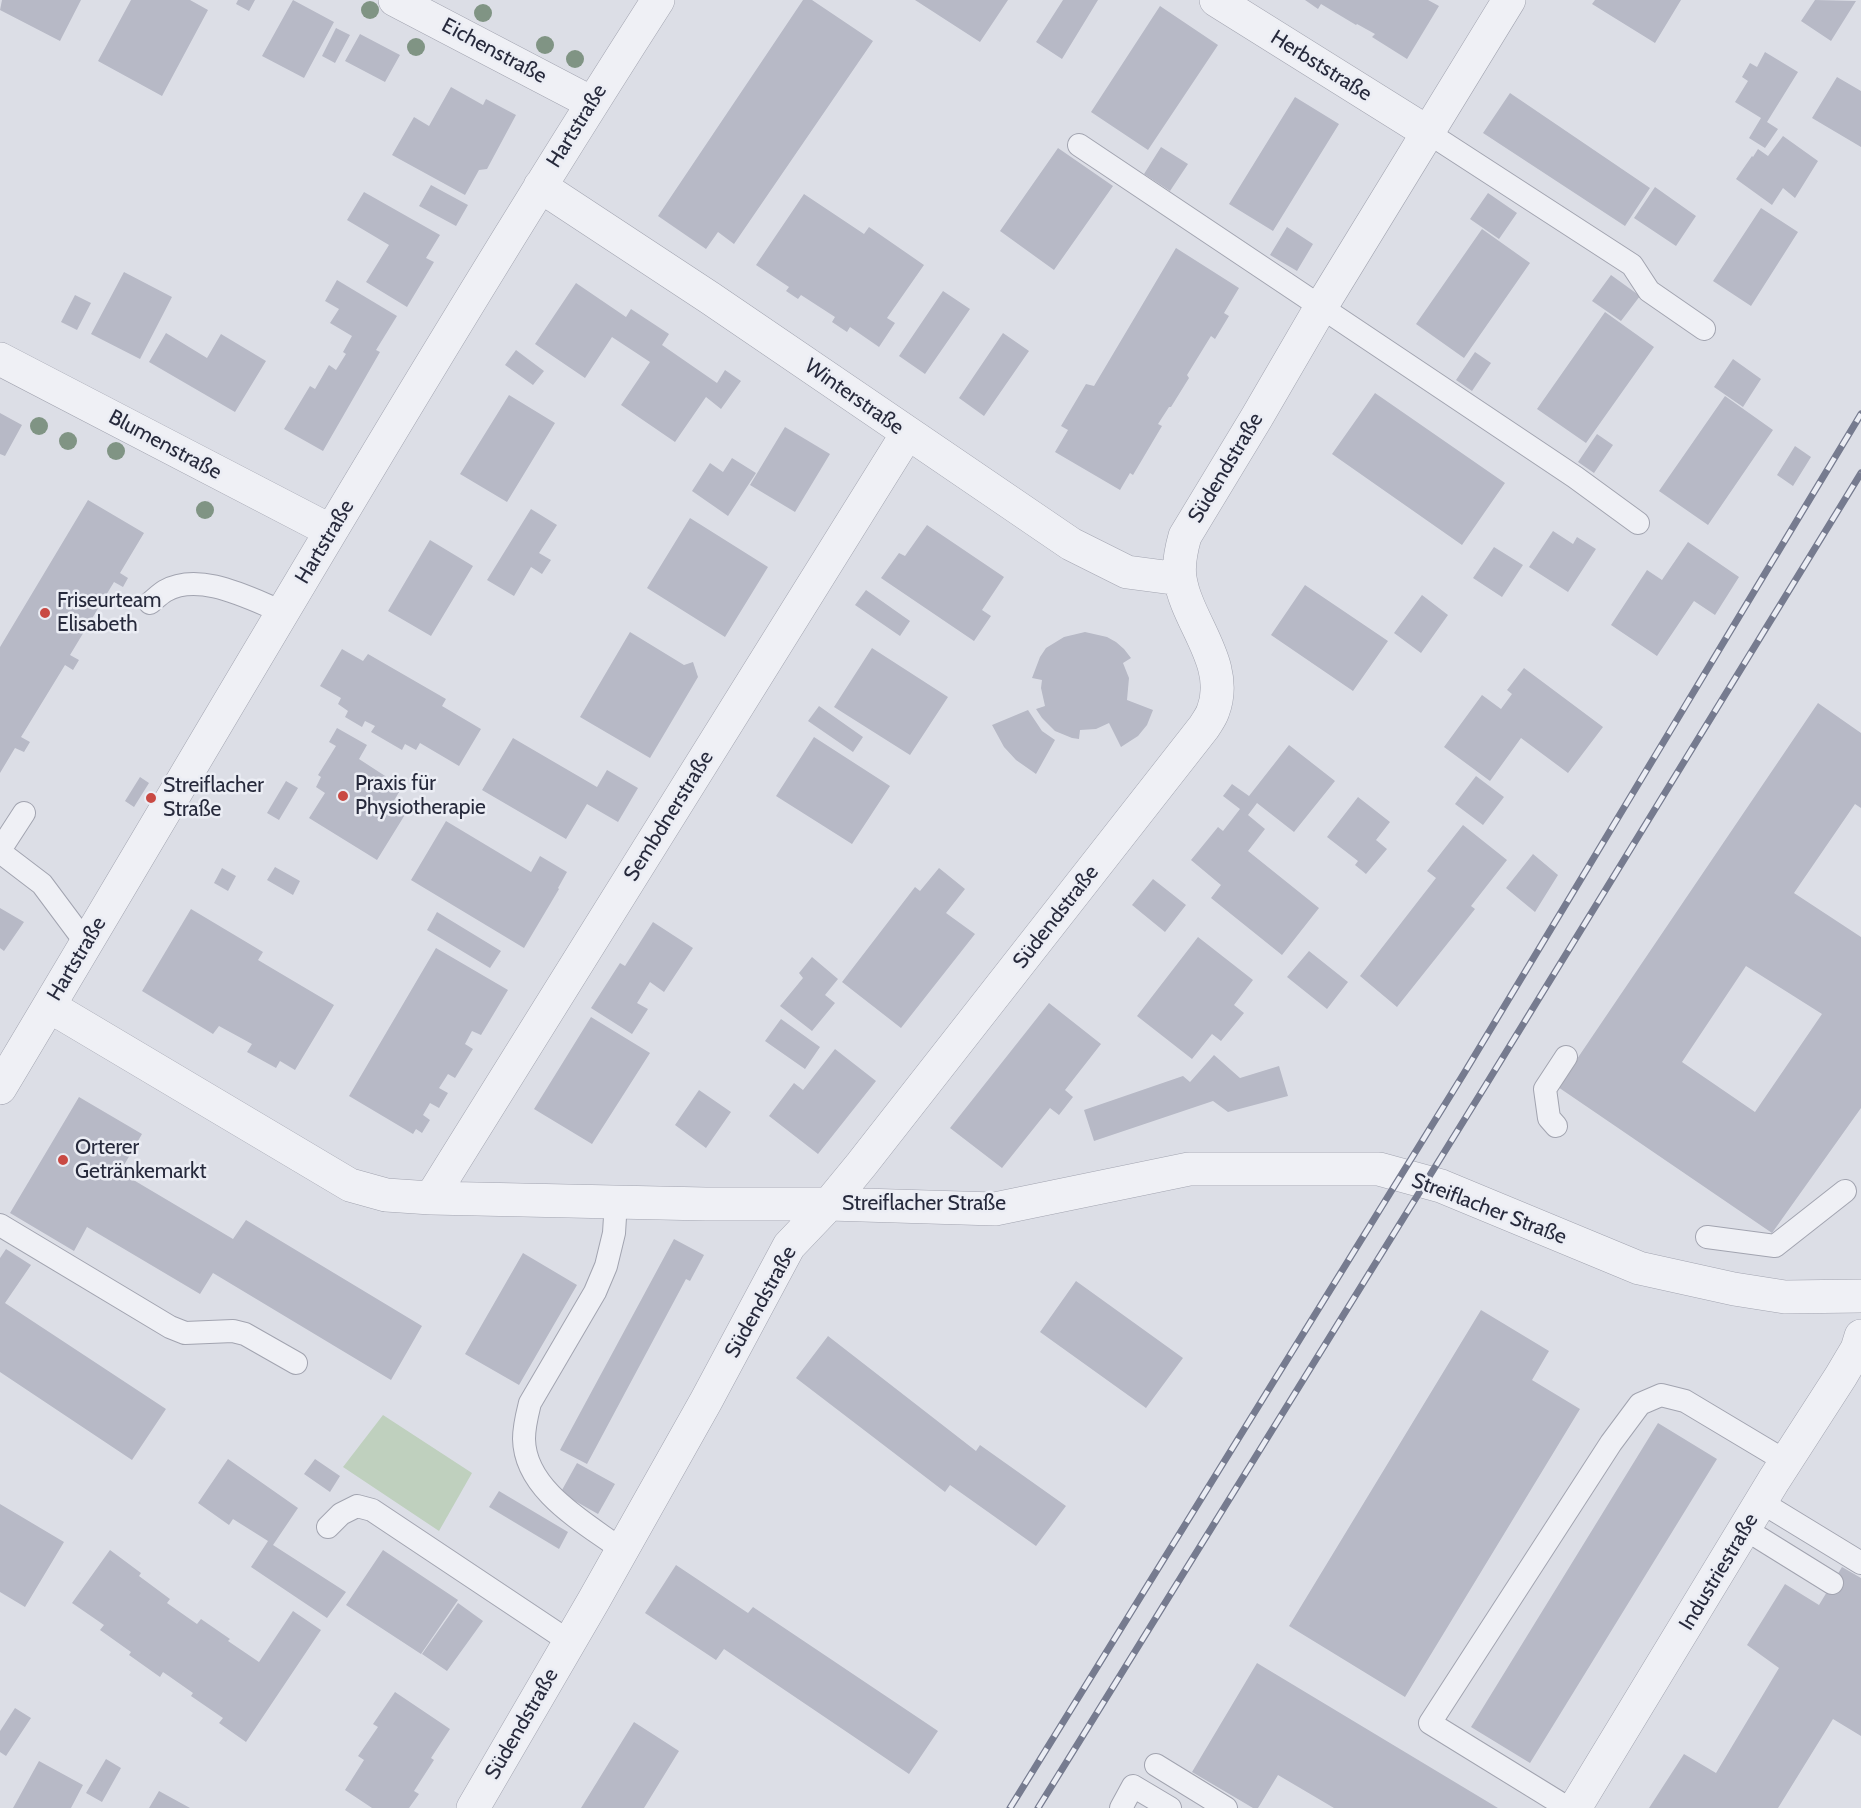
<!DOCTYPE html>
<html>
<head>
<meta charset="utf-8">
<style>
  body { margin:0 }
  canvas { display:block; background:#dcdee6 }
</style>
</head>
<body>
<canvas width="1861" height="1808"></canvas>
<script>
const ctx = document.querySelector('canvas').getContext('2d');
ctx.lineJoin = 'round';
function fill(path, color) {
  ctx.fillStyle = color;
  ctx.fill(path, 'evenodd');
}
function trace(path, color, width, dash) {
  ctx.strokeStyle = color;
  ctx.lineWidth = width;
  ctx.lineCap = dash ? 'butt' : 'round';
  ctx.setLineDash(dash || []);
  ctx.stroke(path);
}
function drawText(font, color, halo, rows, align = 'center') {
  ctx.font = font + ' Cabin,sans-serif';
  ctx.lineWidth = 5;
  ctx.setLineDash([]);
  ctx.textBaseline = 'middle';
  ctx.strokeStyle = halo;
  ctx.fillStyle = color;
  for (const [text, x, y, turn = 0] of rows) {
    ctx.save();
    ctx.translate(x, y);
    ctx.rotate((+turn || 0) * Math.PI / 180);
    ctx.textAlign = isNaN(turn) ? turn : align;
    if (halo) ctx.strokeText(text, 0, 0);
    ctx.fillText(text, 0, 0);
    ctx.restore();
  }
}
const green = new Path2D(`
  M383 1415 472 1473 439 1531 343 1467Z`);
const building = new Path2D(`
  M2 0H81L60 41 0 10Z
  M131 0H190L208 10 162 96 98 61Z
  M238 0H255L249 11 236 4Z
  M293 0 334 22 304 78 262 56Z
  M803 0H812L873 41 734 244 718 232 706 249 658 216Z
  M915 0H1008L980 42Z
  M1063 0H1098L1062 59 1036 42Z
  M1305 0H1428L1439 6 1407 59 1372 37 1375 34 1357 24 1356 25 1321 4 1318 9Z
  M1595 0H1681L1655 43 1592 4Z
  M1815 0 1856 1 1831 41 1801 21Z
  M1160 6 1218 45 1148 150 1091 112Z
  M336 28 350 35 335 63 322 56Z
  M360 34 400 55 385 82 345 61Z
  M1765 52 1798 72 1767 122 1778 129 1765 148 1749 138 1761 118 1735 102 1748 81 1742 77 1750 63 1757 67Z
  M1837 77 1861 91V147L1812 118Z
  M451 87 483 105 486 99 516 115 487 169 479 170 465 195 392 155 414 117 429 126Z
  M1510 93 1650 188 1625 226 1483 133Z
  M1295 97 1339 124 1273 231 1229 204Z
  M1783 136 1818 161 1795 198 1783 188 1772 205 1736 179 1752 156 1753 157 1758 149 1768 156Z
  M1161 147 1188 164 1170 191 1144 174Z
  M1058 148 1113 186 1054 270 1000 231Z
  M431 185 468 205 456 226 419 206Z
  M1655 187 1696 216 1676 246 1634 218Z
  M364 192 440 235 426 258 434 262 407 307 366 282 389 245 347 220Z
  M1488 193 1517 213 1499 239 1470 219Z
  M804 194 864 234 869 227 924 265 887 318 895 323 879 347 850 327 847 332 832 322 835 317 801 295 798 299 786 291 789 287 756 265Z
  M1761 208 1798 232 1751 306 1713 281Z
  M1287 227 1313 244 1297 271 1270 255Z
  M1482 229 1530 263 1464 358 1416 324Z
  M1176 248 1239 288 1224 313 1229 316 1215 339 1211 336 1187 375 1189 378 1171 407H1169L1158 424 1162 426 1133 475 1130 473 1120 490 1055 452 1068 430 1061 426 1086 384 1094 386Z
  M124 272 172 297 140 359 91 334Z
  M1611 275 1640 296 1621 321 1592 301Z
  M337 280 397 316 376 350 380 352 323 451 284 429 310 386 315 389 329 365 336 370 346 354 343 352 352 336 330 323 339 309 325 301Z
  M576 283 626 317 631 309 669 334 662 345 717 383 725 370 741 381 721 409 706 397 675 442 621 405 650 362 612 337 585 378 535 344Z
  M943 291 970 309 925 374 899 356Z
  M75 295 91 303 77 330 61 322Z
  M1605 312 1654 347 1586 443 1537 409Z
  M166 333 207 358 221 334 266 361 235 412 149 362Z
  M1003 333 1029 351 984 416 959 398Z
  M516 350 544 371 533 385 505 365Z
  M1475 352 1491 363 1472 391 1456 380Z
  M1733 359 1761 379 1743 407 1714 387Z
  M1375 393 1505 483 1462 545 1332 454Z
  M509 395 555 423 507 502 460 474Z
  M1725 396 1773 430 1708 525 1659 491Z
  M0 413 22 425 5 456 0 454Z
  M785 427 830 454 795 512 750 485Z
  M1597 434 1613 445 1594 473 1578 462Z
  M1795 446 1811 457 1793 486 1777 475Z
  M732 458 756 473 728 516 692 491 710 463 723 472Z
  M88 500 144 533 120 573 128 578 123 587 114 582 70 655 79 660 73 670 65 665 21 737 30 742 24 752 15 748 0 773V647Z
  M531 509 557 525 539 553 551 560 542 574 531 567 514 596 487 580Z
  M690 518 768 567 725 637 647 588Z
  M927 525 1004 577 982 610 991 616 974 641 881 578 899 553 905 556Z
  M1553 531 1573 544 1577 537 1596 549 1568 592 1529 567Z
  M430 540 473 566 431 636 388 611Z
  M1688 542 1739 577 1715 615 1694 601 1657 656 1611 625 1647 570 1662 580Z
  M1494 547 1523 565 1502 597 1473 578Z
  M1305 585 1388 641 1353 691 1271 635Z
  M866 590 910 621 900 636 855 605Z
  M1422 595 1448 615 1421 653 1394 633Z
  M630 632 684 665 693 662 698 677 650 758 580 717Z
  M1085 632 1107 637 1116 642 1124 649 1131 658 1123 663 1129 678 1127 700 1153 710 1147 725 1138 736 1121 747 1109 723 1096 729 1080 730 1079 739 1072 738 1055 731 1042 718 1036 709 1045 706 1041 688 1042 680 1032 678 1040 657 1046 648 1064 637Z
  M872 648 948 697 910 755 834 707Z
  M342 649 363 661 368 654 446 699 442 706 481 729 459 766 420 743 416 750 405 744 402 750 371 732 375 726 365 721 362 727 345 717 348 711 338 704 341 698 320 686Z
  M1524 668 1603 727 1568 773 1521 738 1490 781 1444 747 1482 695 1501 709 1512 694 1507 690Z
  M1818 703 1861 733V808L1855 804 1794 893 1861 937V1108L1772 1233 1558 1087ZM1746 966 1822 1014 1755 1112 1682 1062Z
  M819 706 863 737 853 752 808 721Z
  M1028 710 1042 731 1055 740 1036 774 1016 760 1004 747 992 725Z
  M337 728 367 745 359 759 402 787 392 804 406 813 377 860 309 818 325 793 316 787 321 777 318 775 336 746 329 742Z
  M814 737 890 786 852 844 776 796Z
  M513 738 597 787 607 770 638 788 618 822 587 804 566 839 482 790Z
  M1289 745 1335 781 1294 832 1257 803 1248 815 1265 829 1248 851 1319 908 1282 955 1211 898 1221 885 1191 860 1218 827 1223 831 1240 809 1223 796 1232 784 1249 796Z
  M1476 776 1504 797 1483 825 1455 804Z
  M140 777 149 783 134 807 125 801Z
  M286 781 298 788 279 820 267 813Z
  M1358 797 1390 822 1376 840 1387 849 1366 874 1355 865 1358 861 1327 837Z
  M446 821 531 872 540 856 567 872 558 888 559 889 524 948 411 880Z
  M1463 825 1507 860 1471 906 1475 909 1397 1007 1360 976 1436 878 1427 871Z
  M1533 854 1558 875 1535 912 1506 888Z
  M275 867 300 881 293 895 267 880Z
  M222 868 236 876 228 891 214 883Z
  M939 868 965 889 946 913 975 934 901 1028 842 982 915 887 920 891Z
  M1153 879 1186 905 1165 932 1132 905Z
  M0 908 24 922 4 951 0 948Z
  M191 909 263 952 258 960 334 1005 295 1070 280 1061 276 1068 247 1052 252 1044 219 1026 213 1034 142 991Z
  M437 912 501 951 490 968 427 930Z
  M653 922 693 948 664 992 650 982 637 1003 648 1009 632 1034 591 1008 620 963 625 966Z
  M1198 937 1253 980 1234 1005 1244 1013 1221 1041 1212 1034 1192 1059 1137 1016Z
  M436 948 508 990 481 1035 472 1031 465 1044 473 1049 455 1078 448 1074 439 1088 448 1093 439 1108 430 1103 423 1115 430 1120 422 1133 416 1129 413 1134 349 1096Z
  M1309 951 1348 982 1327 1009 1287 977Z
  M812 957 838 979 825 995 835 1003 812 1031 780 1006 803 978 799 973Z
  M1049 1003 1101 1044 1065 1090 1073 1097 1059 1115 1050 1108 1002 1168 950 1128Z
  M591 1017 650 1053 592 1144 534 1109Z
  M781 1019 820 1047 805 1069 765 1041Z
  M835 1049 876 1081 818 1154 769 1116 794 1083 803 1090Z
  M1214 1055 1240 1078 1279 1066 1288 1096 1228 1112 1213 1101 1094 1141 1084 1110 1183 1076 1190 1082Z
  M699 1090 731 1112 706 1148 675 1125Z
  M79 1097 142 1134 120 1172 233 1239 246 1220 422 1326 391 1380 213 1273 200 1294 87 1227 74 1251 10 1213Z
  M674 1239 704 1255 690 1281 686 1279 587 1464 560 1450Z
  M6 1249 31 1265 5 1303 166 1409 132 1460 0 1372V1258Z
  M523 1253 577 1285 519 1385 465 1354Z
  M1076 1281 1183 1358 1146 1408 1040 1332Z
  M1481 1310 1549 1351 1532 1380 1580 1409 1405 1697 1289 1626Z
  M828 1336 976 1451 980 1445 1066 1506 1036 1546 950 1485 945 1492 796 1378Z
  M1658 1423 1717 1459 1530 1763 1471 1727Z
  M228 1459 298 1508 273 1545 346 1592 327 1618 251 1567 268 1541 233 1519 229 1525 198 1503Z
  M315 1459 340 1476 330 1492 304 1474Z
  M577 1463 615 1484 598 1514 568 1497 562 1490Z
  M499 1491 568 1532 559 1549 489 1507Z
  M0 1504 64 1542 25 1607 0 1592Z
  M110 1550 141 1573 139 1576 170 1599 167 1603 197 1624 201 1619 230 1639 228 1641 259 1662 293 1611 321 1630 246 1742 219 1723 223 1718 191 1696 193 1693 163 1672 160 1677 129 1655 131 1652 100 1630 104 1625 72 1603Z
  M383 1550 458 1600 421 1654 346 1605Z
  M676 1565 748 1613 753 1607 938 1731 909 1774 724 1649 716 1660 645 1613Z
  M1842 1567 1861 1578V1736L1833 1719 1778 1808H1649L1684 1754 1716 1773 1779 1668 1747 1645 1785 1584 1819 1605Z
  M458 1603 483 1621 447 1671 422 1654Z
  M1257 1663 1498 1808H1334L1278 1775 1258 1808H1253L1192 1772Z
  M395 1692 450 1729 431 1758 434 1760 414 1791 419 1794 409 1808H372L345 1790 364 1760 358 1756 378 1727 373 1724Z
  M15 1708 31 1718 6 1756 0 1752V1731Z
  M634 1722 679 1751 644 1808H581Z
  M106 1759 121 1768 102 1802 86 1793Z
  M39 1761 83 1785 71 1808H13Z
  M159 1791 190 1808H149Z`);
const service = new Path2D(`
  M1427 132 1632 265 1649 291 1704 329
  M1079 145 1575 477 1638 523
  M150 603C155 599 160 594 165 591 200 571 250 599 283 612
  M0 850 24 813
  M0 852 42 884 86 943
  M1556 1126 1549 1118 1545 1089 1566 1057
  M616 1201 614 1233 606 1266 595 1292 530 1403C527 1415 524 1426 524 1439 525 1491 586 1523 622 1550
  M0 1225 170 1327 185 1333 233 1331 245 1334 296 1363
  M1707 1237 1775 1246 1845 1191
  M1761 1502 1861 1563
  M328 1527 341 1514 357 1506 372 1510 570 1642
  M1745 1529 1832 1583
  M1156 1765 1226 1808
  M1121 1808 1133 1786 1170 1808
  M1568 1808 1430 1723 1611 1443 1640 1404 1661 1395 1685 1401 1787 1462`);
const minor = new Path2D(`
  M395 0 592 103
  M1216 0 1427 132
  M540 186 710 298 1071 544 1127 572 1180 579
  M0 359 331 531
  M49 1006 350 1185 386 1195 431 1198 706 1204H829L995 1209 1189 1169H1379L1441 1186 1639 1268 1734 1289 1785 1297 1861 1296
  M0 1088C218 724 429 357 658 0
  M431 1198 907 434
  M473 1808 594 1600 706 1401 789 1246 829 1204 861 1165 1204 727C1207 722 1211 717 1213 711 1231 664 1187 623 1180 578 1178 564 1181 550 1185 536L1257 417 1321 307 1509 0
  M1575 1808 1774 1480 1841 1376 1857 1349 1861 1336`);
const rail = new Path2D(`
  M1010 1808 1463 1075 1861 414
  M1038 1808 1484 1088 1861 473`);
const trees = [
  [370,10],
  [483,13],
  [545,45],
  [416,47],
  [575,59],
  [39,426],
  [68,441],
  [116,451],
  [205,510]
];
const markers = [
  [45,613,6,"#c94943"],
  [343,796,6,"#c94943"],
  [151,798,6,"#c94943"],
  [63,1160,6,"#c94943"]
];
const streetNames = [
  ["Eichenstraße",494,51,28],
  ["Herbststraße",1321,66,32],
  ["Hartstraße",577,126,-58],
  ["Winterstraße",854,397,35],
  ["Blumenstraße",165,445,28],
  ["Südendstraße",1226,468,-59],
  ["Hartstraße",325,542,-59],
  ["Sembdnerstraße",669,816,-58],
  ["Südendstraße",1056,917,-52],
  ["Hartstraße",77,959,-59],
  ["Streiflacher Straße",924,1204],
  ["Streiflacher Straße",1489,1209,21],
  ["Südendstraße",761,1302,-61],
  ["Industriestraße",1719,1572,-59],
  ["Südendstraße",522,1724,-60]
];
const poiNames = [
  ["Friseurteam",57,601],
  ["Elisabeth",57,625],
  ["Praxis für",355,784],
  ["Physiotherapie",355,808],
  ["Streiflacher",163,786],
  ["Straße",163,810],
  ["Orterer",75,1148],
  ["Getränkemarkt",75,1172]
];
fill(green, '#bfd0be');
fill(building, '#b7b9c6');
trace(service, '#a2a4b0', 24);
trace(minor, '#a2a4b0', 34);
trace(service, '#eff0f5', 22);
trace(minor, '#eff0f5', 33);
trace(rail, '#767b8f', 7);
trace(rail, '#ebedf4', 4.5, [14]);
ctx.fillStyle = '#809484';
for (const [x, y] of trees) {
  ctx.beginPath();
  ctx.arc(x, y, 9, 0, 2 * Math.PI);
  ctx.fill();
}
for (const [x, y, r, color] of markers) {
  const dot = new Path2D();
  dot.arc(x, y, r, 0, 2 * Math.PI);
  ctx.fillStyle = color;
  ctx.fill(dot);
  trace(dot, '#ebedf4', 2);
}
drawText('21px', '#272a3c', '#ebedf4', streetNames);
drawText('21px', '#272a3c', '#ebedf4', poiNames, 'left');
</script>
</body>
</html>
